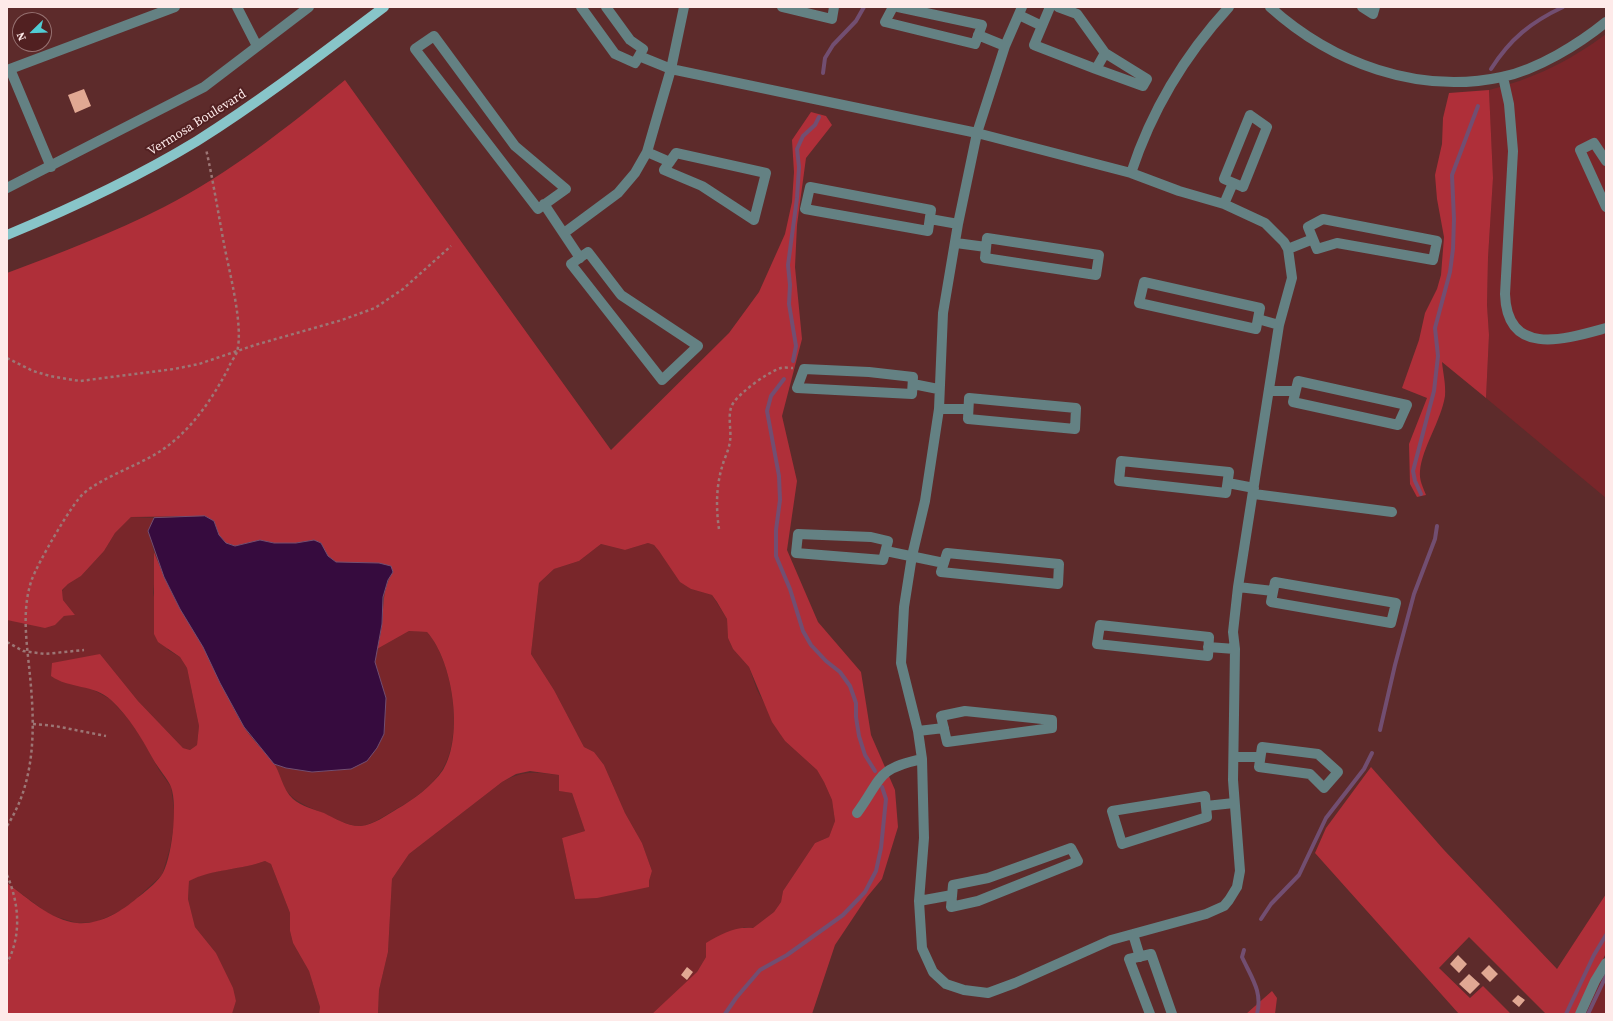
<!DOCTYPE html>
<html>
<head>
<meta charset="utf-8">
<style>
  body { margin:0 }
  #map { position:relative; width:1613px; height:1021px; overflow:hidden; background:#5d2b2b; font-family:"Source Serif 4",serif }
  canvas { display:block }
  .frame { position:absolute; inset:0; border:8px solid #feeae9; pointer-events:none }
  .north { position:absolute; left:12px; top:12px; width:40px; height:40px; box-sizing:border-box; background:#512021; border:1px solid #967171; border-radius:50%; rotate:247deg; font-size:11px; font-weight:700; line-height:16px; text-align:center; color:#feeae9 }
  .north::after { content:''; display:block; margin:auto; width:14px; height:18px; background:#51ccd4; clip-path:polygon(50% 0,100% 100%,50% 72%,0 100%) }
</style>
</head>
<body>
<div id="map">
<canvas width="1613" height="1021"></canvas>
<div class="frame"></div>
<div class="north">N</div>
</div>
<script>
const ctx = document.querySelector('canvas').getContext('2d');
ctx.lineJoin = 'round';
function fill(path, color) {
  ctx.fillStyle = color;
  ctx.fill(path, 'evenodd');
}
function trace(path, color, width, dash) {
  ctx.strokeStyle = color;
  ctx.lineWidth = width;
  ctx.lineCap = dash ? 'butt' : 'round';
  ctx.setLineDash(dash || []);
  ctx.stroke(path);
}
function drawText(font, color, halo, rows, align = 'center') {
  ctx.font = font + ' "Source Serif 4",serif';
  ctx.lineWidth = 4;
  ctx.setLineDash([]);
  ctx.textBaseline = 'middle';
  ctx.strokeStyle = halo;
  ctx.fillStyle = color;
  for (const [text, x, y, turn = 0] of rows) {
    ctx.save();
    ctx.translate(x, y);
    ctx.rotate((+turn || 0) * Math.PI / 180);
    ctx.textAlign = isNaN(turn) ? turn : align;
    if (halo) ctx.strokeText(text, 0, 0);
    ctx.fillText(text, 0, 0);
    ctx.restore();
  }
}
const green = new Path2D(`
  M1606 34V498L1486 398 1489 335 1487 305 1488 258 1493 178 1489 90C1533 79 1570 61 1606 34Z
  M131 517 154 518 148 531 154 552 155 577 153 593 168 650 180 657 187 668 199 726 197 745 190 750 183 748 138 701 100 654 63 682 88 687 110 699 135 726 159 770 171 787 175 818 170 848 162 875 125 909 96 922 77 923 50 915 7 883V620L55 625 64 616 75 615 63 600 62 591 68 584 81 576 104 551 115 533Z
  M648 543 654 545 691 589 712 595 727 619 728 638 733 649 749 667 757 690 785 741 817 770 824 782 832 800 835 821 829 837 815 843 783 891 781 902 774 912 753 928 744 927 706 957 697 972 685 985 652 1014H378L379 990 388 952 392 879 409 854 502 782C524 770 535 772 559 775V791L572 793 585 831 562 838 575 899 649 881 652 871 642 843 625 813 604 765 594 752 584 747 554 690 531 654 539 583 554 569 579 561 601 544 625 550Z
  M409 631 427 632C453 661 464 737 442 770 431 787 413 800 396 809 388 814 370 826 360 826 348 826 334 818 323 813 291 800 286 796 274 764L286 768 312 772 351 769 377 748 384 734 386 698 375 662 377 649Z
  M265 861 271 864 290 913V931L293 943 309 971 320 1007 319 1014H232L236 1001 216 953 195 927 188 899 189 880C212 869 241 870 265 861Z
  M1606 970V1014H1583Z`);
const forest = new Path2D(`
  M345 80 611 450 729 333 759 292 785 234 792 202 794 172 792 140 811 112 826 116 832 125 806 158 797 225 795 267 802 339 782 416 797 481 787 550 818 622 861 672 871 735 895 790 898 827 882 879 867 897 835 945 812 1014H652L697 972 706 957V943C721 934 735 926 753 928L774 912 781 902 783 891 815 843 829 837 835 821 832 800 824 782 817 770 785 741 772 722 749 667 733 649 728 638 727 619 717 602 712 595 691 589 680 582 659 551 654 545 648 543 625 550 601 544 579 561 554 569 539 583 531 654 554 690 584 747 594 752 604 765 625 813 642 843 652 871 649 881V887L597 898 575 899 562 838 585 831 572 793 559 791V775L530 771 516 774 502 782 409 854 392 879 388 952 379 990 378 1014H319L320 1007 309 971 293 943 290 931V913L271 864 265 861C241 870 212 869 189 881L188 899 195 927 216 953 233 988 236 1001 232 1014H7V883C28 898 50 920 77 923 99 925 121 912 137 898 145 892 155 884 161 876 172 862 178 804 171 787 168 779 158 768 153 759 141 737 130 718 111 700 94 684 69 689 51 676L52 663 100 654 138 701 183 748 190 750 197 745 199 726 187 668 180 657 158 642 154 634V552C162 572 170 591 181 610 188 622 196 634 203 646 218 672 228 701 244 727 252 740 264 750 273 762 281 773 282 789 293 799 301 806 315 810 324 813 334 818 349 827 361 826 373 825 387 815 397 809 413 800 432 786 443 770 464 736 453 661 427 632L409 631 377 649C379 641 381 633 382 624 384 605 382 589 393 572L352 563 336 562 328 556 321 543 314 540 296 543H274L260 540 235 546 226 543 219 535 214 521 205 516 131 517 115 533 104 551 81 576 68 584 62 590 63 600 75 615 64 616 55 625 45 628 7 620V273C60 253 113 233 164 207 230 173 288 127 345 80Z
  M1489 90 1493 178 1488 258 1487 305 1489 335 1486 398 1442 362C1443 373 1446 384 1445 396 1441 421 1422 448 1420 471 1419 480 1423 487 1426 495L1417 497 1410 484 1409 444 1427 398 1402 388 1419 340 1425 313 1437 289 1441 275 1444 237 1437 199 1435 175 1442 144 1443 118 1449 93Z
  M1371 767 1444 850 1557 969 1606 894V953L1577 1014H1546L1469 937 1439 968 1470 998 1483 986 1511 1014H1459L1315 853 1326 828Z
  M1272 991 1277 998 1275 1014H1246Z`);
const water = new Path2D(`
  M205 516 214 521 219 535 226 543 235 546 260 540 274 543H296L314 540 321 543 328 556 336 562 379 563 391 566 393 572 388 580 383 597 382 624 375 662 386 698 384 734 377 748 367 761 351 769 312 772 286 768 274 764 244 727 220 683 203 647 180 609 164 577 148 531 154 518Z`);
const stream = new Path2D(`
  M1491 69C1510 39 1531 22 1563 7
  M823 73 825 58 833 45 856 21 864 7
  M793 361 796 346 789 304 790 285 788 265 797 198 799 167 797 149 803 136 815 125 819 117
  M784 379 771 396 767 411 779 476 780 500 776 530V556L790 589 803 631 811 645 826 661 840 672 850 686 856 703V717L859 736 865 755 875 771
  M1421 494 1415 481 1413 471 1434 391 1438 356 1435 328 1450 272 1453 249 1454 219 1452 175 1478 106
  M1380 730 1395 665 1414 594 1435 539 1437 526
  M1261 919 1271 904 1299 875 1326 818 1364 769 1372 753
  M1244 950 1242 957C1251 977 1263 992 1257 1014
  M725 1014 736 998 760 970 787 955 843 915 865 892 876 871 881 848 886 799 882 787
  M1566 1014 1594 955 1606 935
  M1588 1014 1606 976`);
const building = new Path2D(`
  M84 89 91 106 75 113 68 95Z
  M1458 955 1467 964 1459 973 1450 964Z
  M1489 965 1498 974 1490 982 1481 973Z
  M687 967 693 972 687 980 681 975Z
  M1469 974 1480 984 1470 994 1459 984Z
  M1518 995 1525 1000 1519 1007 1512 1001Z`);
const path = new Path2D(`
  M7 358 33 371 50 376 80 381 174 369 199 364 255 345 342 320 375 308 403 289 451 246
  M719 529C716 509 716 487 722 467 724 459 729 450 730 441 732 430 726 412 734 402 742 391 768 372 781 368 785 367 790 368 793 368
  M7 642 23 651 45 654 84 650
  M33 724 55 726 106 736
  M7 826C36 781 35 727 30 676 27 644 21 610 32 579 38 563 72 503 84 493 107 475 135 467 159 452 190 432 211 401 228 369 230 363 235 357 237 352 244 326 229 271 224 244 218 212 213 180 206 149
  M7 875C19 903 22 935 7 963`);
const minor = new Path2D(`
  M237 7 257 46
  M581 7 615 54 635 63 643 49 630 40 606 7
  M782 7 832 19 834 7
  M893 7 885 22 975 44 982 25 898 7
  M1050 7 1034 45 1096 69 1105 53 1077 14 1058 7
  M1270 7C1332 63 1418 95 1502 77 1537 70 1579 44 1606 22
  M1362 7 1373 14 1375 7
  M1019 15 1042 26
  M978 35 1005 46
  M434 36 515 146 566 189 538 209 415 49Z
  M639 56 671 69 977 133 1131 173 1179 191 1224 204 1265 223 1284 242 1288 249 1292 278 1279 325 1238 587 1233 632 1235 649 1233 780 1240 871 1237 887 1229 900 1224 906 1206 914 1111 940 1015 983 988 993 964 990 946 984 933 972 922 948 919 901 924 838 922 759 918 731 901 663 904 607 912 556 925 501 939 409 943 313 958 224 977 133 1005 46 1022 7
  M1096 69 1143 86 1147 79 1105 53
  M1503 77 1509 104 1513 151 1505 294C1507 358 1566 339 1606 328
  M1250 115 1267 127 1243 187 1224 179Z
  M647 152 670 162
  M676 153 766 173 754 220 702 186 664 170Z
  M1606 161 1594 143 1580 150 1606 207
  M51 167 10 69 175 7
  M1131 173C1152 109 1184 56 1229 7
  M810 187 931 210 928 231 805 209Z
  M7 188 204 87 309 7
  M544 204 580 258
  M1224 204 1233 183
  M930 219 958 224
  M1323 219 1437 241 1433 260 1337 243 1317 249 1308 227Z
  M564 233 618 193 635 173 647 152 671 69 684 7
  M987 238 1099 255 1096 275 985 258Z
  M956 243 986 247
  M1288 249 1313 239
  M588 252 621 295 698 346 662 380 571 264Z
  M1144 282 1260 308 1256 329 1139 303Z
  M1258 319 1279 325
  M804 369 869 372 913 377 912 394 797 388Z
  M1298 381 1407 405 1398 425 1293 402Z
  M913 384 938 389
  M1270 391H1295
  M969 398 1076 408 1075 429 968 419Z
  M939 409H968
  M1121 461 1229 472 1226 493 1119 481Z
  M1228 483 1254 488
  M1254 494 1392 512
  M798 534 871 537 888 541 883 560 796 553Z
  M886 551 944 563
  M947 553 1059 564 1058 584 941 572Z
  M1275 582 1396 603 1391 623 1271 602Z
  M1238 587 1273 591
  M1100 625 1209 637 1208 656 1097 644Z
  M1208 647 1235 649
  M965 711 1052 720V728L947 742 941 716Z
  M918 731 944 728
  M1262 747 1318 754 1338 772 1324 788 1310 774 1259 767Z
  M1234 757H1260
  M1205 796 1207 817 1122 844 1112 811Z
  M1206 806 1234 803
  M857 813C882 779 875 769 922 759
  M1071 848 1078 861 978 901 951 907 953 885 988 878Z
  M919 901 952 895
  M1133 934 1140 957
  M1150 1014 1129 959 1151 954 1172 1014
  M1580 1014 1595 981 1606 963`);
const major = new Path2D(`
  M7 235C72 208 136 178 197 141 262 100 323 53 384 7`);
const streetNames = [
  ["Vermosa Boulevard",197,123,-32]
];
fill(green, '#79262a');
fill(forest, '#af2f39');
fill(water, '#360b3e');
trace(water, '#724e71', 1);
trace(stream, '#724e71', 4);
fill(building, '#e1a893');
trace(path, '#9c7675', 2.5, [3, 3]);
trace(minor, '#648183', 10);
trace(major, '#88c5c9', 10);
drawText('13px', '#feeae9', '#512021', streetNames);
</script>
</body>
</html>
